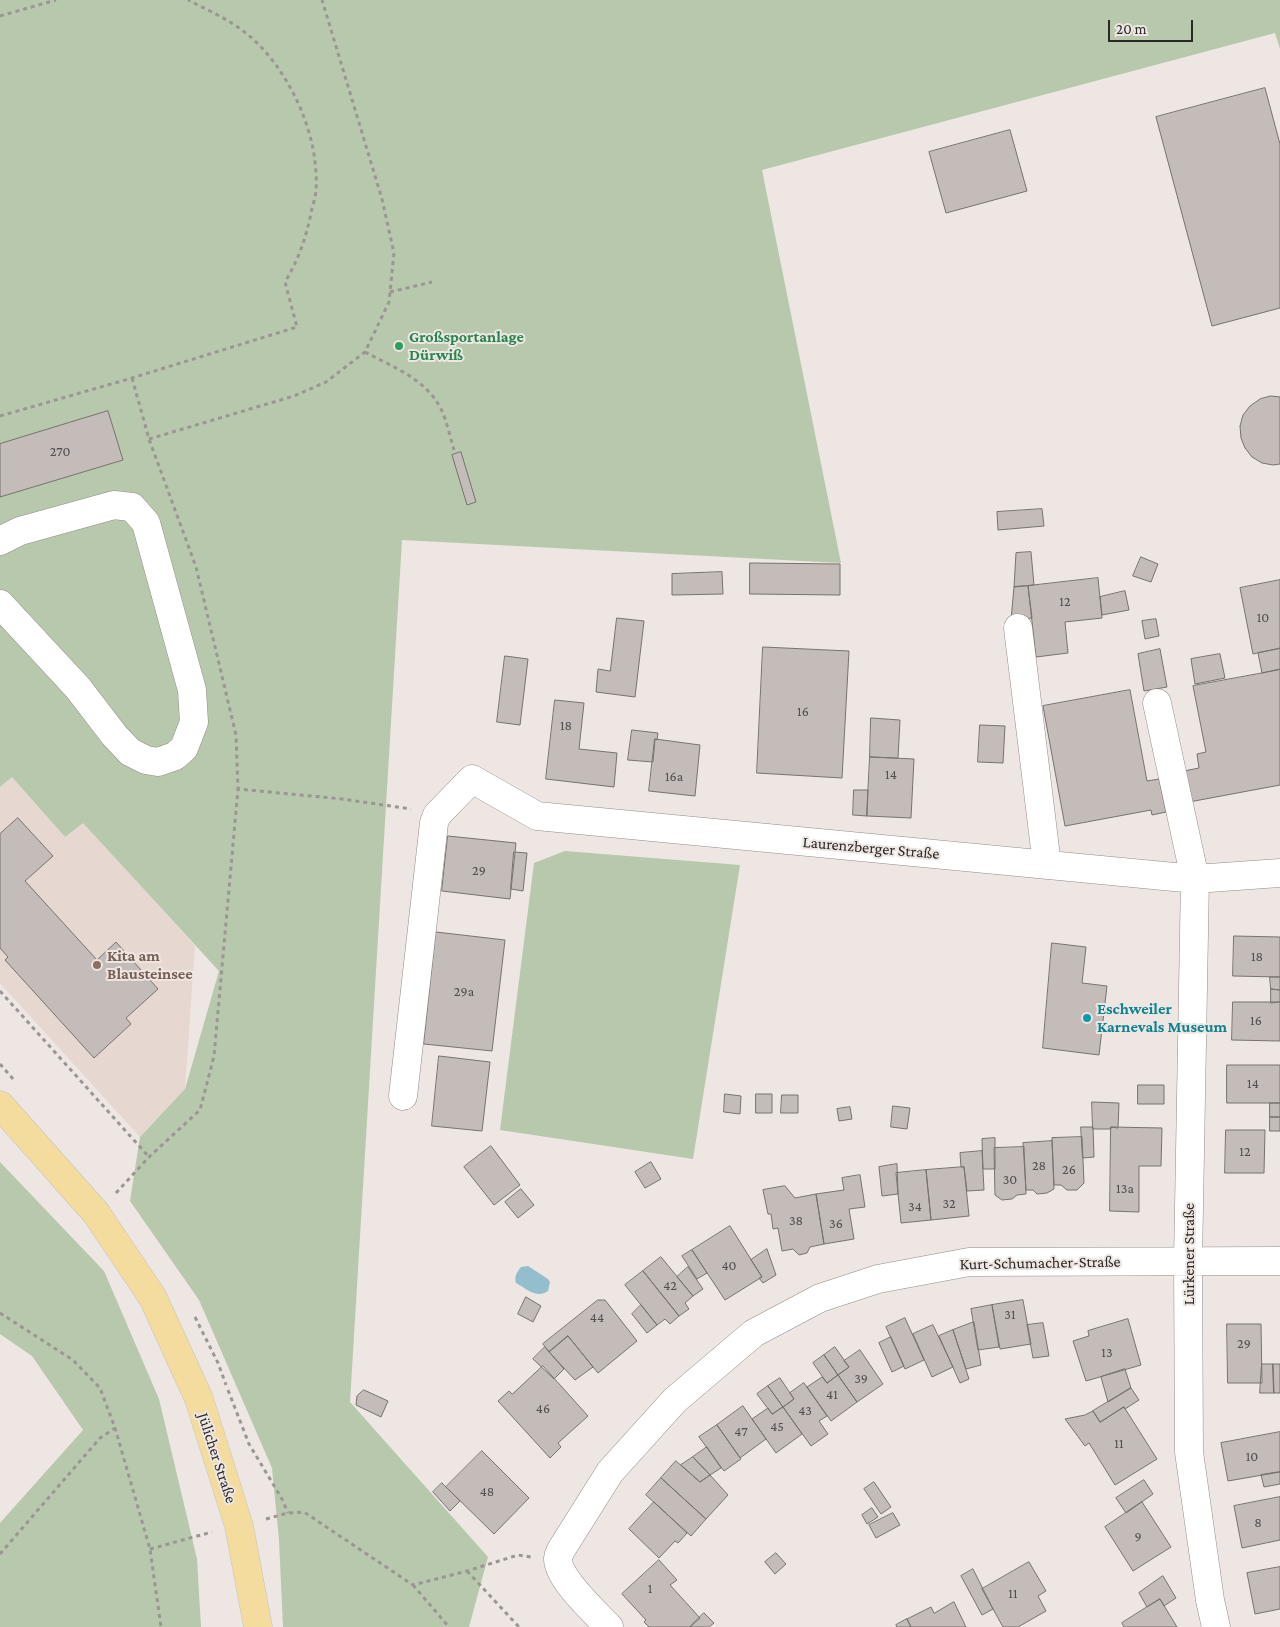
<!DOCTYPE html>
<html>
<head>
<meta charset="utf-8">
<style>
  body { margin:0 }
  #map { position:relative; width:1280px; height:1627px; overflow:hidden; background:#ede6e2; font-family:"Crimson Pro",serif }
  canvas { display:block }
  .scale { position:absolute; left:1108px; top:20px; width:85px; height:22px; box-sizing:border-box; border:2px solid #2b2927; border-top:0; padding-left:6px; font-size:15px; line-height:18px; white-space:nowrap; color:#2b2927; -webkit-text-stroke:4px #ede6e2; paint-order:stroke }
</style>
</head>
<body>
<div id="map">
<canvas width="1280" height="1627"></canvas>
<div class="scale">20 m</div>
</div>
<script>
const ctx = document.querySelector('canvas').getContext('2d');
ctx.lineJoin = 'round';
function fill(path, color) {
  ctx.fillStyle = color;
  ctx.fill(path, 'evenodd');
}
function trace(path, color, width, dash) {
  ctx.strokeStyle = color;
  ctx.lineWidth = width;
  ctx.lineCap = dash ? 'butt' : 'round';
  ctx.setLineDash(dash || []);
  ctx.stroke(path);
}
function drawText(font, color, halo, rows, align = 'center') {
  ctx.font = font + ' "Crimson Pro",serif';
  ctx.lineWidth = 4;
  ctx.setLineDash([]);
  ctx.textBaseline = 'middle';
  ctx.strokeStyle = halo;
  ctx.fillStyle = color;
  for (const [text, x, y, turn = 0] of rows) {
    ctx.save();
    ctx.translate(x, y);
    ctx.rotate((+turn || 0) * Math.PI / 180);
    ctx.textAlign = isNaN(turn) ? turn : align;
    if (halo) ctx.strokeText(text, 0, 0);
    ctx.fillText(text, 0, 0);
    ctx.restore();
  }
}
const built = new Path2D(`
  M12 777 65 837 83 822 195 946 185 1089 140 1137 0 983V787Z`);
const green = new Path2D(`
  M0 0H1280V49L1275 33 762 170 841 563 402 540 350 1402 488 1557 469 1627H283L279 1540 272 1468 199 1300 130 1201 140 1137 185 1089 219 971 83 823 65 837 12 777 0 787Z
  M565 851 740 865 693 1159 500 1130 534 863Z
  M0 1162 104 1271 159 1399 197 1559 201 1627H0V1523L83 1430 32 1356 0 1334Z`);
const water = new Path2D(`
  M528 1266 548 1279 550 1282 548 1291C537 1299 527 1289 516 1283 514 1276 517 1272 521 1267Z`);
const building = new Path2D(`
  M1265 88 1280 144V308L1212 326 1156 117Z
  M1010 130 1027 191 946 213 929 152Z
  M1271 396 1280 397V464L1273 465 1262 463 1252 457 1245 448 1241 438 1240 426 1243 415 1250 406 1260 399Z
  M108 411 123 460 0 497V444Z
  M461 452 476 502 467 505 452 455Z
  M1042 509 1044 526 998 530 997 512Z
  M1031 552 1034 585 1014 587 1016 553Z
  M1141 557 1158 564 1151 582 1133 576Z
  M750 563 840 564V595L750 594Z
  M722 572 723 594 672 595V574Z
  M1098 578 1102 618 1065 622 1068 653 1036 657 1028 586Z
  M1280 580V648L1253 654 1240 588Z
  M1028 586 1032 618 1011 620 1014 587Z
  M1125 591 1129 610 1102 615 1100 597Z
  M617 618 644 621 635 697 596 692 598 669 610 671Z
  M1156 619 1159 636 1145 639 1142 621Z
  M763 647 849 651 842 778 757 773Z
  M1160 649 1167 687 1144 691 1138 654Z
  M1280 649V669L1262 673 1258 653Z
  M1220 654 1225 678 1195 684 1191 659Z
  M505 656 528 659 520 725 497 722Z
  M1280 670V785L1189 802 1184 771 1199 768 1197 754 1206 752 1193 686Z
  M1130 690 1147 781 1159 779 1166 812 1152 815 1151 810 1065 826 1043 706Z
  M555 700 584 703 579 749 617 753 614 787 546 779Z
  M871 718 900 720 898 758 870 757Z
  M980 725 1005 726 1003 763 978 762Z
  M632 730 658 733 657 740 655 739 653 762 628 760Z
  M655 739 700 745 695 796 649 791Z
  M870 757 914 759 911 818 867 816Z
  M854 790H868L867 816 853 815Z
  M18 818 53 856 25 881 97 960 116 942 158 989 126 1018 131 1024 94 1058 5 960 8 957 0 948V834Z
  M448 836 516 843 510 899 442 891Z
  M514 852 527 853 523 891 511 889Z
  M436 932 505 940 492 1051 424 1044Z
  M1234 936 1280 937V977L1233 976Z
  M1052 943 1086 947 1082 983 1107 986 1099 1055 1043 1048Z
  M1270 977H1280V990L1271 989Z
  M1271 989 1280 990V1002L1271 1003Z
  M1233 1002H1280V1041L1232 1040Z
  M439 1056 490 1062 482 1131 432 1126Z
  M1227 1065H1280V1103H1227Z
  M1138 1085H1164V1104H1138Z
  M725 1094 741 1096 740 1114 724 1112Z
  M756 1094H772V1113H756Z
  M782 1095H798V1113H781Z
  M1092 1102 1119 1103 1118 1128 1111 1127V1129H1093Z
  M1270 1103H1280V1117H1270Z
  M893 1106 910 1108 907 1129 891 1127Z
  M850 1107 852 1119 839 1121 837 1109Z
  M1270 1117H1280V1131H1270Z
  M1081 1127H1093L1094 1157 1083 1158Z
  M1111 1127 1162 1128 1161 1166H1139V1212L1110 1211Z
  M1226 1130H1265L1264 1173H1225Z
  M1082 1137 1084 1183 1077 1190H1067L1061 1185H1054L1052 1138Z
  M995 1138V1169H983L982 1139Z
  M1052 1141 1054 1189 1047 1193 1037 1194 1033 1190H1026L1023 1143Z
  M491 1146 520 1185 494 1205 464 1167Z
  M1024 1147 1026 1194 1017 1195 1012 1199 1002 1200 995 1195 994 1148Z
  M982 1151 984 1190 967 1191 964 1167H961L960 1153Z
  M651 1162 661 1179 645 1188 635 1172Z
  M897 1164 898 1194 882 1196 879 1167Z
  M964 1167 969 1216 931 1220 926 1170Z
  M926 1170 931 1220 901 1223 896 1173Z
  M860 1175 865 1207 849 1209 854 1239 824 1244 816 1194 844 1190 842 1178Z
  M785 1186 795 1198 816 1194 824 1244 810 1247 807 1253 799 1255 793 1249 782 1251 778 1228 773 1229 771 1214H768L763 1190Z
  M521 1189 534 1205 518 1218 505 1202Z
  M730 1226 762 1277 725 1300 692 1250Z
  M767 1249 776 1275 763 1283 759 1278 762 1277 751 1260Z
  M692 1250 707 1273 697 1279 682 1256Z
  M661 1257 693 1296 685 1303 689 1309 679 1316 643 1271Z
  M688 1267 703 1289 693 1296 677 1277Z
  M643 1271 679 1316 670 1324 665 1319 657 1325 625 1285Z
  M526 1297 541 1306 533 1322 518 1314Z
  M598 1300H605L637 1341 598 1373 568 1336 549 1352 543 1344Z
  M1023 1300 1031 1344 1000 1349 992 1305Z
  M641 1305 657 1325 647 1333 632 1314Z
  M992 1305 999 1347 978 1350 971 1309Z
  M905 1318 924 1360 905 1369 886 1327Z
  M1128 1319 1141 1365 1086 1381 1073 1341 1089 1336 1088 1331Z
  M974 1322 981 1365 966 1369 953 1330Z
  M1043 1323 1049 1356 1033 1358 1027 1325Z
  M1227 1324H1261L1262 1383H1228Z
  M933 1325 953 1367 932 1377 913 1334Z
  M953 1330 969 1379 960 1383 939 1336Z
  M568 1336 593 1367 575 1380 549 1352Z
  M891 1337 904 1366 892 1372 879 1343Z
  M545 1347 564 1369 554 1379 533 1359Z
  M835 1347 849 1367 838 1375 824 1355Z
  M860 1350 883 1384 857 1402 838 1375 849 1367 844 1361Z
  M824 1355 838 1375 827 1383 813 1363Z
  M1262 1364H1273L1274 1393H1260Z
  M1273 1364H1280V1393H1274Z
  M543 1366 588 1416 558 1443 561 1447 550 1458 498 1401 509 1391 512 1394Z
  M1125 1369 1131 1388 1108 1402 1101 1377Z
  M838 1375 857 1402 831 1421 807 1387 822 1377 827 1383Z
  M780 1378 794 1399 783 1407 768 1386Z
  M804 1383 827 1416 819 1421 828 1434 811 1446 783 1407 794 1399 790 1393Z
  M768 1386 783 1407 772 1414 757 1394Z
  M1131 1388 1139 1400 1125 1409 1124 1407 1100 1422 1093 1411Z
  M364 1390 388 1401 381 1417 356 1405 357 1396Z
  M743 1406 766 1439 740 1458 717 1425Z
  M783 1407 802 1434 776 1453 752 1419 768 1408 772 1414Z
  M1124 1407 1157 1459 1115 1485 1089 1443 1085 1446 1065 1419 1085 1415 1093 1411 1100 1422Z
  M717 1425 741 1459 724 1471 699 1437Z
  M1280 1432V1472L1228 1481 1221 1443Z
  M707 1447 721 1468 710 1475 693 1457Z
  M482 1451 529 1498 494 1534 446 1487Z
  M693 1457 710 1475 700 1482 681 1465Z
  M676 1461 700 1482 710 1475 728 1495 706 1519 661 1478Z
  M1280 1472V1484L1264 1487 1261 1475Z
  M661 1478 706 1519 691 1536 646 1495Z
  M1144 1480 1153 1494 1126 1513 1116 1498Z
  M874 1482 891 1507 881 1514 864 1489Z
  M442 1483 460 1501 450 1511 433 1492Z
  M1280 1497V1540L1242 1548 1234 1506Z
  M654 1502 687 1533 678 1543 675 1541 659 1558 629 1529Z
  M1142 1502 1171 1547 1133 1571 1105 1527Z
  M872 1508 878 1517 867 1524 862 1515Z
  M893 1513 900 1525 876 1538 869 1525Z
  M776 1553 786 1564 775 1574 765 1562Z
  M659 1560 677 1580 670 1585 700 1618 690 1627H649L644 1622 646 1620 622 1594Z
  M1029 1562 1046 1591 1038 1596 1046 1611 1018 1627H1003L982 1589Z
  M1280 1567V1609L1255 1614 1247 1573Z
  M973 1569 993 1609 982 1615 961 1576Z
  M1163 1576 1176 1598 1164 1606 1160 1599 1147 1607 1139 1593Z
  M1160 1599 1177 1627H1124L1122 1623Z
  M954 1602 966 1627H911L907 1619 931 1607 934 1613Z
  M704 1613 714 1623 709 1627H690Z
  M907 1619 911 1627H897L896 1625Z`);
const path = new Path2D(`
  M0 16 56 0
  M390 292 432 282
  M365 352C393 367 426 379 441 409 447 421 450 437 454 450
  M132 378 149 439 196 567 236 735 238 789
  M0 416 132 378 297 327 285 282C299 259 307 235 312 208 314 202 316 195 316 189 319 140 295 83 261 47 241 25 214 13 188 0
  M149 439 294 396 326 382 365 352 389 302 394 253 382 199 322 0
  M0 991 149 1157
  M0 1064 13 1079
  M116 1193 149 1157 200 1110 214 1056 238 789 342 799 411 809
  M0 1313 73 1360 100 1388 115 1428 150 1549 161 1627
  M195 1317 218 1363 226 1385
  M228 1390 249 1444 282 1499 288 1513
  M266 1519 288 1513 304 1512 413 1585 467 1571 518 1555 531 1557
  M150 1549 212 1532
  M0 1554 100 1438 115 1428
  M467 1571 519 1627
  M413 1585 449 1627`);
const minor = new Path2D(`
  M0 541 20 531 114 505 132 507 146 523 192 690 194 722 184 748 175 756 158 762 146 760 130 752 114 735 78 688 0 604
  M1018 628 1047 865
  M1157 703 1195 879 1188 1261 1189 1452 1210 1600 1216 1627
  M403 1096 434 823 437 815 472 779 537 816 1195 879 1280 873
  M609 1627C595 1612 557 1578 558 1558 558 1555 560 1553 561 1550L610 1472 675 1400 754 1333 820 1298 878 1279 969 1262 1280 1261`);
const major = new Path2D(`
  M0 1105 96 1213 153 1298 199 1399 239 1526 258 1627`);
const markers = [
  [399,346,5,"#2e9e5b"],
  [97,965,5,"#8d6e63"],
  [1087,1018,5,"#0f9aa8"]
];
const numberNames = [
  ["270",60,452],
  ["12",1065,602],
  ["10",1263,618],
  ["16",803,712],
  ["18",566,726],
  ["14",891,775],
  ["16a",674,777],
  ["29",479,871],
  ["18",1257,957],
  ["29a",464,992],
  ["16",1256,1021],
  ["14",1253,1084],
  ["12",1245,1152],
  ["28",1039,1166],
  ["26",1069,1170],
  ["30",1010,1180],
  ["13a",1125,1189],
  ["32",949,1204],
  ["34",915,1207],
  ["38",796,1221],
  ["36",836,1224],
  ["40",729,1266],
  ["42",670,1286],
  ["31",1010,1315],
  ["44",597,1318],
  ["29",1244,1344],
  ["13",1107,1353],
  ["39",861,1379],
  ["41",832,1395],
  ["46",543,1409],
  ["43",805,1411],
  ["45",777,1427],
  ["47",741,1432],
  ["11",1119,1444],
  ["10",1252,1457],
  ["48",487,1492],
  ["8",1258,1523],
  ["9",1138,1537],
  ["1",650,1589],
  ["11",1013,1594]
];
const leisureNames = [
  ["Großsportanlage",409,337],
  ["Dürwiß",409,355]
];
const streetNames = [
  ["Laurenzberger Straße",871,848,5],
  ["Lürkener Straße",1189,1254,-90],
  ["Kurt-Schumacher-Straße",1040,1263,-1],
  ["Jülicher Straße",217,1458,72]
];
const educationNames = [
  ["Kita am",107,956],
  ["Blausteinsee",107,974]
];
const cultureNames = [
  ["Eschweiler",1097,1009],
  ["Karnevals Museum",1097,1027]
];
fill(built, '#e6d7d1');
fill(green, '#b8c8ac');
fill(water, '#94becd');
fill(building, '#c3bcb9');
trace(building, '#78726f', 1);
trace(minor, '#938c89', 29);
trace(major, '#c4c3c3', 29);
trace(path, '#9b9693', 3, [4, 4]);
trace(minor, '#fff', 28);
trace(major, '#f3dc9d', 28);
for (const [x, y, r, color] of markers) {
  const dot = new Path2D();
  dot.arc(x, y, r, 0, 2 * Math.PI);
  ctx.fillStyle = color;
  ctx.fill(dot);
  trace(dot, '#ede6e2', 2);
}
drawText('14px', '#514e4c', null, numberNames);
drawText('bold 16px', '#27864d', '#ede6e2', leisureNames, 'left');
drawText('16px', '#2b2927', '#ede6e2', streetNames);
drawText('bold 16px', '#785e54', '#ede6e2', educationNames, 'left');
drawText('bold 16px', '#0d838f', '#ede6e2', cultureNames, 'left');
</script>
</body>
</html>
